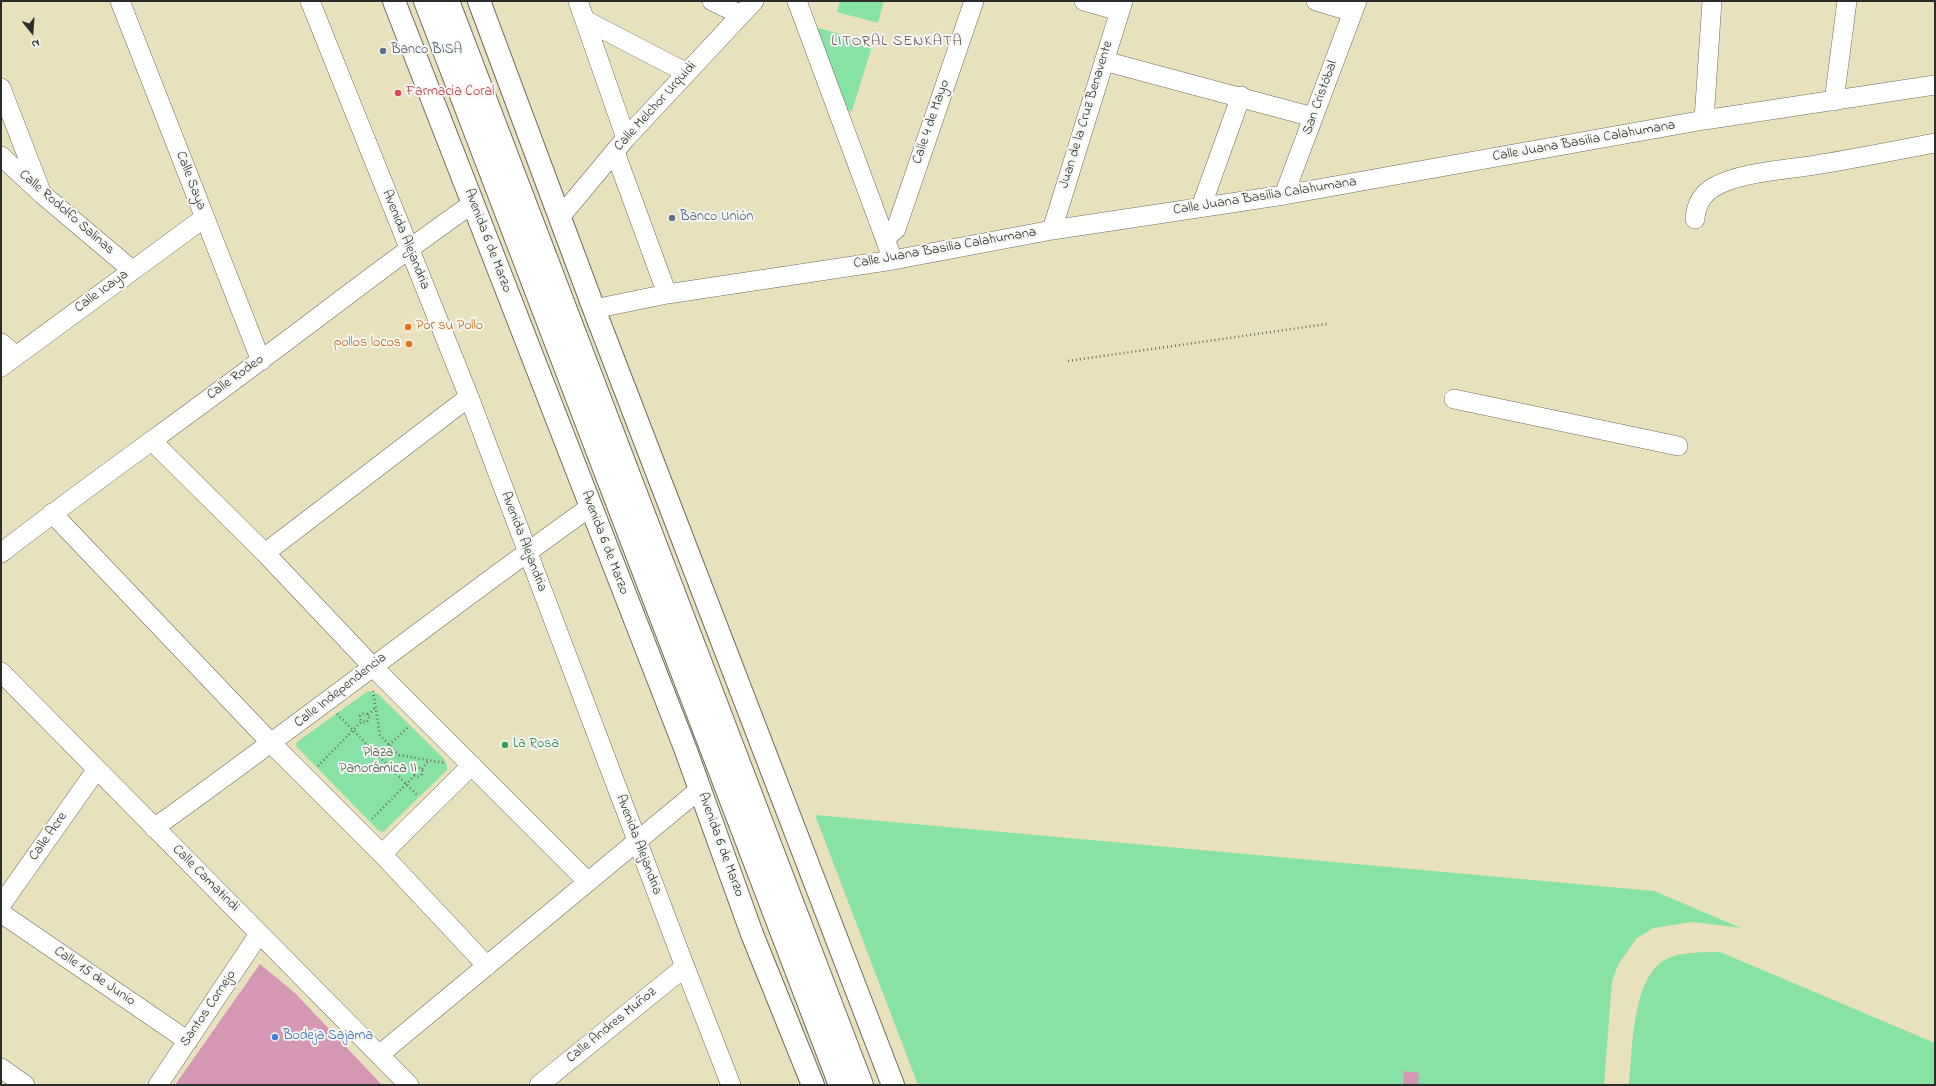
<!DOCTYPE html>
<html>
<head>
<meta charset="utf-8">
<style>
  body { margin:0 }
  #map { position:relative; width:1936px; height:1086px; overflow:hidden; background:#e8e1bd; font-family:"Indie Flower",sans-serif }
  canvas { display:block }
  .frame { position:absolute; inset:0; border:2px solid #2b2b2b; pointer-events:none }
  .north { position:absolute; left:12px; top:12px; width:40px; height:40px; -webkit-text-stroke:3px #f6f6f2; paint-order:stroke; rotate:163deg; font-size:11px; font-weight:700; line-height:16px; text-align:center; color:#2b2b2b }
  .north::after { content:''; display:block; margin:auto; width:14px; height:18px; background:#2b2b2b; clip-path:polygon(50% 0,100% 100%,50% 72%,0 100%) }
</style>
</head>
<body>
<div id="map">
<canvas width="1936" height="1086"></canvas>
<div class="frame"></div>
<div class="north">N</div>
</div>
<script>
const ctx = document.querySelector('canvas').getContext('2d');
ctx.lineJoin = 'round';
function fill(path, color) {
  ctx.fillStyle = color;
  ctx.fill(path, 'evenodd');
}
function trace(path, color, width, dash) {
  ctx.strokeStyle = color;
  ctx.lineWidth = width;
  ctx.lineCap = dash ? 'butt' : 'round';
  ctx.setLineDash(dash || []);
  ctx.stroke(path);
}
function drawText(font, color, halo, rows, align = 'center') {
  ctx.font = font + ' "Indie Flower",sans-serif';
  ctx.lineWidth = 4;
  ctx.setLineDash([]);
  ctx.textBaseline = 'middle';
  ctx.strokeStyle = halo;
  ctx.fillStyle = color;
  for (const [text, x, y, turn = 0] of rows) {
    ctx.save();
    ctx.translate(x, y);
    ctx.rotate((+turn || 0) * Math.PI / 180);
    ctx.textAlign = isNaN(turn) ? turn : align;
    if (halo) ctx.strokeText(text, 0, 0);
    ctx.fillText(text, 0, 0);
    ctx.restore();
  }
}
const green = new Path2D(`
  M840 1H884L878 23 837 12Z
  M818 28 873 43 852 111 838 109 810 34Z
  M368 691 378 694 444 759 447 765V770L383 832 378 830 296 746 297 742Z
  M815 815 1654 891 1741 928 1693 922 1653 928 1636 939 1618 965 1612 981 1604 1085H918Z
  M1720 952 1935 1043V1085H1629C1633 1049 1631 971 1671 957 1684 952 1706 952 1720 952Z`);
const building = new Path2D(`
  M260 964 295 993 382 1085H175Z
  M1404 1071 1419 1073 1418 1085H1403Z`);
const path = new Path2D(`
  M1068 361 1327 324
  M373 691 380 735 399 755 445 763
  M337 714 418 796
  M368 715 376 707
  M389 745 409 726
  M318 766 361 722H367L369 718 367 714 364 713 360 716 361 722
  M413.5 772a4.5 4.5 0 1 1 9 0a4.5 4.5 0 1 1-9 0Z
  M422 769 429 760
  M372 819 415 775`);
const minor = new Path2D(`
  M120 1 261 361
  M310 1 469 397 685 967 731 1085
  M578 1 626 138
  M712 1 741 15
  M797 1 893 260
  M1084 1 1120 11
  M1316 1 1352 12
  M585 20 687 73
  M1104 61 1313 117
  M1 88 40 189
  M1834 101 1847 1
  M1704 120 1712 1
  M615 152 667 294
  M1 156 42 194 132 270
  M1284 195 1357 1
  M1201 207 1241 96
  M561 216 626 138 754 1
  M1695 219C1696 204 1702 194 1714 187 1742 171 1790 170 1821 164 1859 158 1897 150 1935 143
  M1052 230 1123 1
  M885 239 896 229 974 1
  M594 309 667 294 893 260 1052 230 1284 195 1704 120 1935 85
  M1 343 16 356
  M1 367 204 218
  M1454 399 1678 446
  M152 441 265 553 372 666 588 882
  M52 513 272 744 382 854 487 966
  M1 553C86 487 175 425 261 360 331 308 400 254 472 204
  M265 553 469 397
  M1 672 409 1085
  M154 828C301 723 443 612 590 507
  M382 854 472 765
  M1 905 97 769
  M1 913 188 1041
  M379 1055 700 789
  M1 1068 25 1085
  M158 1085 259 934
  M539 1085 685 967`);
const major = new Path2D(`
  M394 1 685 748 752 934 813 1085
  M479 1 594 309 893 1085`);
const highway = new Path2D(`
  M425 1 840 1085
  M448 1 862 1085`);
const markers = [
  [383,51,4,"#5c6f8a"],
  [398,93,4,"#e0444e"],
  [672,218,4,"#5c6f8a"],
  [408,327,4,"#e8710a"],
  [409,344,4,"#e8710a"],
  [505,745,4,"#2e9e5b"],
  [275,1037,4,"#3f7fe0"]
];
const serviceNames = [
  ["Banco BISA",391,51],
  ["Banco Unión",680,218]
];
const healthNames = [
  ["Farmacia Coral",406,93]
];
const streetNames = [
  ["San Cristóbal",1321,98,-70],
  ["Calle Melchor Urquidi",656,107,-48],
  ["Juan de la Cruz Benavente",1087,115,-73],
  ["Calle 4 de Mayo",932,122,-71],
  ["Calle Juana Basilia Calahumana",1584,142,-10],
  ["Calle Saya",190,181,69],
  ["Calle Juana Basilia Calahumana",1265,197,-9],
  ["Calle Rodolfo Salinas",66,213,41],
  ["Avenida Alejandria",405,240,68],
  ["Avenida 6 de Marzo",487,241,69],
  ["Calle Juana Basilia Calahumana",945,249,-10],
  ["Calle Icaya",102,292,-36],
  ["Calle Rodeo",236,378,-36],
  ["Avenida Alejandria",523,542,69],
  ["Avenida 6 de Marzo",604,543,69],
  ["Calle Independencia",341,691,-38],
  ["Calle Acre",49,837,-55],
  ["Avenida Alejandria",638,845,69],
  ["Avenida 6 de Marzo",720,845,70],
  ["Calle Camatindi",205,879,45],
  ["Calle 15 de Junio",94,977,34],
  ["Santos Cornejo",209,1009,-56],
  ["Calle Andres Muñoz",612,1026,-39]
];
const foodNames = [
  ["Por su Pollo",416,327],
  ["pollos locos",401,344,"right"]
];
const leisureNames = [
  ["La Rosa",513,745]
];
const parkNames = [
  ["Plaza",378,754],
  ["Panorámica II",378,770]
];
const shopNames = [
  ["Bodeja Sajama",283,1037]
];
const neighbourhoodNames = [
  ["LITORAL SENKATA",897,43]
];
fill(green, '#88e1a5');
fill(building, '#d597b3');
trace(minor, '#6d6b5e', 20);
trace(major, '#6d6b5e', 24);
trace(highway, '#6d6b5e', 24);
trace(path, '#6d6b5e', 2.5, [1, 3]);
trace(minor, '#fff', 19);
trace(major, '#fff', 22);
trace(highway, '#fff', 22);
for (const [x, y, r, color] of markers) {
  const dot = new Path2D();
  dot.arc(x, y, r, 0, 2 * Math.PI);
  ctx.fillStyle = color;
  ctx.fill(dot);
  trace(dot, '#f6f6f2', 1.5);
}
drawText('14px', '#4e5e75', '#f6f6f2', serviceNames, 'left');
drawText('14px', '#be3a42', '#f6f6f2', healthNames, 'left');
drawText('14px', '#2b2b2b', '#f6f6f2', streetNames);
drawText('14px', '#c56008', '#f6f6f2', foodNames, 'left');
drawText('14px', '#27864d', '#f6f6f2', leisureNames, 'left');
drawText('14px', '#42584a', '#f6f6f2', parkNames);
drawText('14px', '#366cbe', '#f6f6f2', shopNames, 'left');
ctx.letterSpacing = '1px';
drawText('15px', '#66515b', '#f6f6f2', neighbourhoodNames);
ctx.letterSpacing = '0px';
</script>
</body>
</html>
